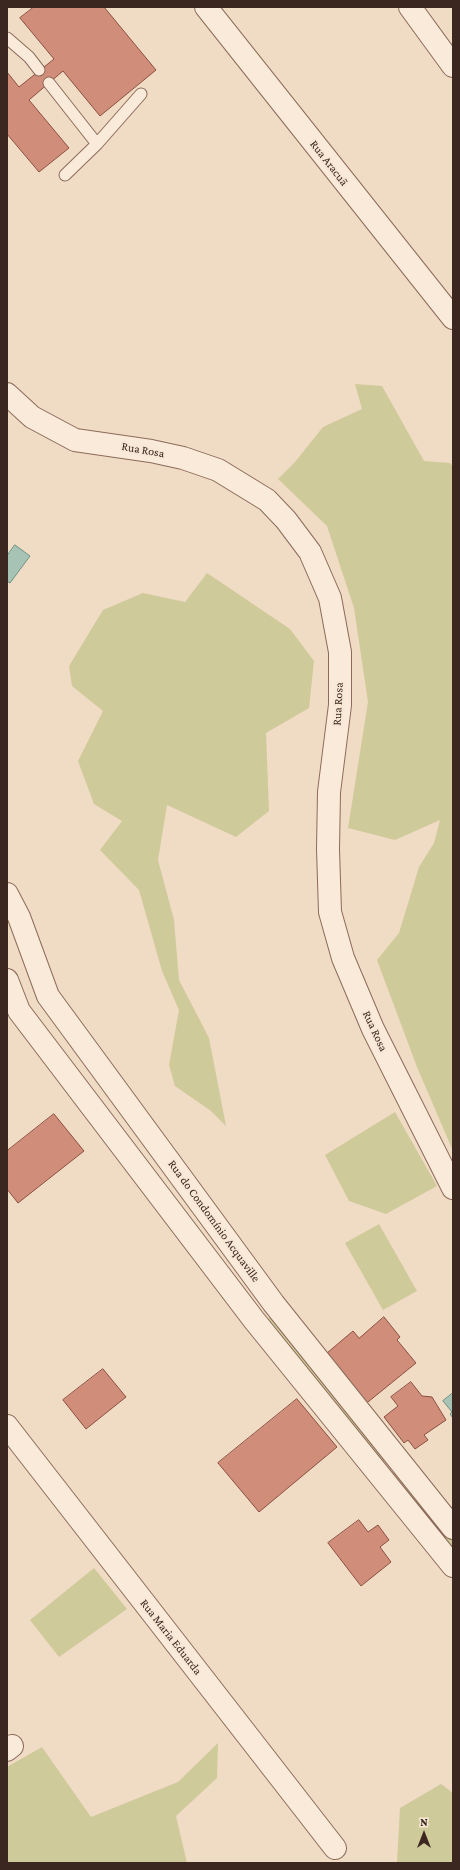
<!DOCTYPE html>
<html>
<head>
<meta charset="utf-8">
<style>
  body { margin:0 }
  #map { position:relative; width:460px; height:1870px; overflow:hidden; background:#f0dbc5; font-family:"Crimson Pro",serif }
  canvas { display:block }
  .frame { position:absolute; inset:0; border:8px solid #3b271f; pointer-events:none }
  .north { position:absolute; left:404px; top:1814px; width:40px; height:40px; -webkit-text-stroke:3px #f7e7d5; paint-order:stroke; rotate:0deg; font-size:11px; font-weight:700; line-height:16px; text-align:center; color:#3b271f }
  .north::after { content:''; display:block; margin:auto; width:14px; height:18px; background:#3b271f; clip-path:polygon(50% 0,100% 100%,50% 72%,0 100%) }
</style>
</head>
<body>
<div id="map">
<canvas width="460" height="1870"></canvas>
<div class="frame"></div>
<div class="north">N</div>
</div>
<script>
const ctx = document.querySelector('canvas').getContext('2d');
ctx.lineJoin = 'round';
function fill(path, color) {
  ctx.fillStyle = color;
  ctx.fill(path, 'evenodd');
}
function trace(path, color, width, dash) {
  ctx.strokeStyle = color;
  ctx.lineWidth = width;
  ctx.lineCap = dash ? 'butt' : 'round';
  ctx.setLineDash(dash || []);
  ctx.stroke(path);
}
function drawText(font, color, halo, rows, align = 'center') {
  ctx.font = font + ' "Crimson Pro",serif';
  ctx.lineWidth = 4;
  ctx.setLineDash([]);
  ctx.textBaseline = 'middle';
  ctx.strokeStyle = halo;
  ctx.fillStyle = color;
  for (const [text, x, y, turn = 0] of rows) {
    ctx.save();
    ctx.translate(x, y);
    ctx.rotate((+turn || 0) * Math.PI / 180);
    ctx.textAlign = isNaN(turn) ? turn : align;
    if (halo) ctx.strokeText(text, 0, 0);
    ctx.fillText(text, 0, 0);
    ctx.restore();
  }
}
const green = new Path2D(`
  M355 384 382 386 424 461 450 463 453 467V1151L417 1067 377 960 399 933 419 867 434 843 440 820 395 840 348 828 368 702 354 608 327 526 278 479 295 462 323 427 362 409Z
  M207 573 290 629 314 661 309 708 266 733 269 811 236 837 167 805 158 860 174 920 179 980 209 1038 226 1126 211 1111 175 1086 169 1065 179 1010 162 971 139 890 100 850 122 821 94 804 78 761 103 711 72 686 69 666 103 610 143 593 185 602Z
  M395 1112 437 1186 386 1214 349 1201 325 1155Z
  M379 1224 417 1291 383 1310 345 1243Z
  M273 1315 387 1459 380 1464 265 1321Z
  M397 1471 453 1540V1554L390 1477Z
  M94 1568 127 1609 59 1657 30 1620Z
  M218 1743 217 1778 176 1816 187 1863H7V1767L42 1747 91 1817 178 1782Z
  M441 1784 453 1793V1863H397L400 1808Z`);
const water = new Path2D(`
  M15 545 30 556 10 583 7 581V556Z
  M453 1393V1418L450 1414 452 1412 443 1401Z`);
const building = new Path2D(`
  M34 7H104L156 70 100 116 63 71 29 100 69 148 39 172 7 134V72L19 87 54 59 20 18Z
  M54 1114 84 1151 18 1203 7 1189V1151Z
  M384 1317 400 1337 397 1340 416 1363 363 1406 345 1383 349 1380 327 1353 353 1331 359 1338Z
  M103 1369 126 1397 86 1429 63 1400Z
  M411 1382 422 1396 432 1397 446 1420 424 1435 428 1440 415 1449 408 1440 404 1443 384 1417 398 1406 391 1397Z
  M297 1399 337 1447 259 1512 218 1463Z
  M359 1520 368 1532 378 1525 389 1540 380 1547 391 1562 361 1586 328 1543Z`);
const lane = new Path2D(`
  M7 38 29 57 39 70
  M49 83 97 144
  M65 175 97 144 141 94`);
const street = new Path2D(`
  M206 7 453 318
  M410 7 453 66
  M7 394 32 417 75 440 151 451 183 458 218 470 267 500 286 520 310 552 330 598 340 652V705L329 792 328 849 330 912 343 958 373 1029 453 1188
  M7 894 19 917 48 996 274 1304 453 1528
  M7 980 19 1011 254 1320 453 1566
  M7 1426 335 1848
  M7 1750 12 1746`);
const streetNames = [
  ["Rua Aracuã",329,163,52],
  ["Rua Rosa",143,450,10],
  ["Rua Rosa",338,704,-87],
  ["Rua Rosa",375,1031,65],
  ["Rua do Condomínio Acquaville",214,1221,54],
  ["Rua Maria Eduarda",171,1637,52]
];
fill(green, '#cfca99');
fill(water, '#a7c3b5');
trace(water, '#6d9282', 1);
fill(building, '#cf8d7a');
trace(building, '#8c4f3f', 1);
trace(lane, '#8c6b5a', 13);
trace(street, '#8c6b5a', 24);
trace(lane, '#faead9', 11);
trace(street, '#faead9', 22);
drawText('12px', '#3b271f', '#f7e7d5', streetNames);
</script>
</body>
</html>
